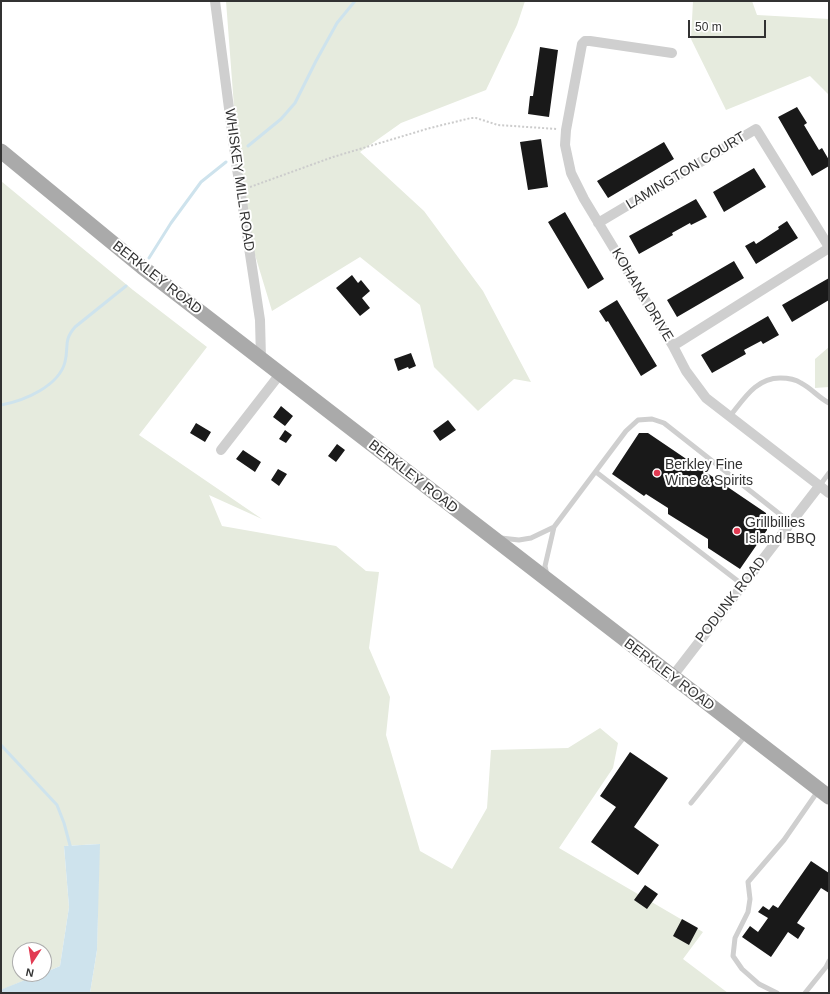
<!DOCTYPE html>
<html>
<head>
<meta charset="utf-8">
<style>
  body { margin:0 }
  #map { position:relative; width:830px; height:994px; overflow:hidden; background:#fff; font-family:Helvetica,sans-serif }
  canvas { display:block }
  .frame { position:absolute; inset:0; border:2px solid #323232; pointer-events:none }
  .north { position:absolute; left:12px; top:942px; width:40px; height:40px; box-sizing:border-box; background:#fff; border:1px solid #adadad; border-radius:50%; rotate:192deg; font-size:11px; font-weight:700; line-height:16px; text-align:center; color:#323232 }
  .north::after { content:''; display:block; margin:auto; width:14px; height:18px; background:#e23b53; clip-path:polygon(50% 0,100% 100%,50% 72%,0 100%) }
  .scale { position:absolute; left:688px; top:20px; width:78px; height:18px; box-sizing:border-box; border:2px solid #323232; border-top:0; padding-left:5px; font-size:12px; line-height:14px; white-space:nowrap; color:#323232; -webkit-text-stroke:3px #fff; paint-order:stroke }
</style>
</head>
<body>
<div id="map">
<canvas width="830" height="994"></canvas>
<div class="frame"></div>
<div class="north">N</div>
<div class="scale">50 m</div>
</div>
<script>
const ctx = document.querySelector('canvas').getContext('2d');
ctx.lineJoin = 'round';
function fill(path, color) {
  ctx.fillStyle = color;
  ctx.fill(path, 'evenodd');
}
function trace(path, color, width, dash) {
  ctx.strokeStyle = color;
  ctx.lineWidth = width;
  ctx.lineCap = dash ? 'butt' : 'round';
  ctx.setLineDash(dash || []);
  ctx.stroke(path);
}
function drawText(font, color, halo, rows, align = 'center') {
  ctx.font = font + ' Helvetica,sans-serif';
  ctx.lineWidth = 4;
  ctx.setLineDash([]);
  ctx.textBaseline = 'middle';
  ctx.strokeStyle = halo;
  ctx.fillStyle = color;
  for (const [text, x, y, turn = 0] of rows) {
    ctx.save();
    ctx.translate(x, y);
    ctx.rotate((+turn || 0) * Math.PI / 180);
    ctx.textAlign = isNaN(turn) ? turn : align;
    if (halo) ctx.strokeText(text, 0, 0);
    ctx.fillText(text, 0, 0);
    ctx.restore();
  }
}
const green = new Path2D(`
  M226 1H525L517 25 486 90 401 123 360 152 424 211 483 291 531 382 514 379 478 411 434 367 420 305 360 257 272 311 242 212Z
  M693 1H752L757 15 829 19V95L810 76 726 110 691 39Z
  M1 181 133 290 207 347 139 435 262 519 209 495 222 526 336 546 366 571 379 572 369 648 390 697 386 735 420 851 452 869 487 808 491 750 568 748 600 728 618 743 613 768 559 848 703 932 683 959 728 993H90L97 950 99 844 64 846 69 907 60 966 44 973V950H20V974H40L1 990Z
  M829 347V387L815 388V359Z`);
const water = new Path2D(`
  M100 844 97 950 90 993H1V990L5 988 40 974H44V973L60 966 69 907 64 846Z`);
const stream = new Path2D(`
  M248 146 281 119 295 103 316 61 337 23 355 1
  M149 258 171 223 201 182 226 162
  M1 405C24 401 59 386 65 362 69 346 63 341 75 327L126 286
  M1 745 57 805 64 823 71 849`);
const building = new Path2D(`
  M540 47 558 50 549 117 528 114 530 96H533Z
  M797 107 807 123 804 125 819 150 822 148 829 160V166L812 176 778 117Z
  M541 139 548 187 528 190 520 142Z
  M664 142 674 159 608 198 597 181Z
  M754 168 766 187 724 212 713 192Z
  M696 199 707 217 691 225 690 223 672 233 673 235 639 254 629 236Z
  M565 212 604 279 588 289 548 222Z
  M787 221 798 238 756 264 745 246 754 241 756 244 779 229 778 227Z
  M734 261 744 278 677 317 667 300Z
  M352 275 358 283 361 280 370 291 362 298 370 308 360 316 336 288Z
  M829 278V300L792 322 782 305Z
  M617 300 657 366 641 376 608 321 606 322 599 311Z
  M768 316 779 335 763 344 761 341 744 350 746 354 712 373 701 355Z
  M411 353 416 366 409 369 408 367 398 371 394 359Z
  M281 406 293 416 285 426 273 417Z
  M448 420 456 430 440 441 433 431Z
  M196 423 211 432 205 442 190 433Z
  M285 430 292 435 286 443 279 439Z
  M639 433H648L766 513 767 530 740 569 708 548V539L668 514V508L646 494 644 496 612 474Z
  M337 444 345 450 336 462 328 456Z
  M243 450 261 462 255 472 236 459Z
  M278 469 287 474 279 486 271 480Z
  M630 752 668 778 634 827 659 845 638 875 591 842 616 807 600 796Z
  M811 861 829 873V893L821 888 797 923 805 928 798 939 788 932 771 957 742 937 750 926 758 932 768 918 758 912 763 906 769 910 773 905 778 908Z
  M645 885 658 894 647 909 634 900Z
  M682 919 698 928 689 945 673 936Z`);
const path = new Path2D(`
  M250 187 333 157 430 128 471 118H476L498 125 557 129`);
const service = new Path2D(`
  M730 416C744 399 756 378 780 378 787 378 795 379 801 383 811 388 819 398 829 403
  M596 472 743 585
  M820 485 829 473
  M501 538 519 540 531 538 554 527 626 431 638 420 652 419 664 423 791 523
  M547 575 545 566 554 527
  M691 803 746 735
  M777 993 759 984 742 969 733 956 735 938 748 912 750 899 748 882 784 840 818 791
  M805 993 826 967 829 961`);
const minor = new Path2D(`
  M215 1 236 162 260 320 261 359
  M672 53 590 41H585L582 44 566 130 565 145 571 173 584 199 673 346 686 371 706 398 829 493
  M598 223 756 129 829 247
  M673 346 829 248
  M221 450 280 374
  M672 677 820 485`);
const primary = new Path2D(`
  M1 151 142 267 829 797`);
const markers = [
  [657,473,4,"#e23b53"],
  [737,531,4,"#e23b53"]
];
const streetNames = [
  ["LAMINGTON COURT",686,171,-31],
  ["WHISKEY MILL ROAD",239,180,82],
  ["BERKLEY ROAD",157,278,38],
  ["KOHANA DRIVE",642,295,59],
  ["BERKLEY ROAD",413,477,38],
  ["PODUNK ROAD",731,600,-52],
  ["BERKLEY ROAD",669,675,37]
];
const poiNames = [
  ["Berkley Fine",665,465],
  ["Wine & Spirits",665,481],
  ["Grillbillies",745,523],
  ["Island BBQ",745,539]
];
fill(green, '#e6ebde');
fill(water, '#cee3ed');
trace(stream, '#cee3ed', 3);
fill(building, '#191919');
trace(path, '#ccc', 2, [2, 2]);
trace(service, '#cfcfcf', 5);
trace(minor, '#cfcfcf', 10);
trace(primary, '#aaa', 15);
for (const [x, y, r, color] of markers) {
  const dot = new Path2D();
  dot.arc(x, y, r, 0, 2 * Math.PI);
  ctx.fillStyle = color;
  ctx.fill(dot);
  trace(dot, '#fff', 1.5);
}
drawText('14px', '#323232', '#fff', streetNames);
drawText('14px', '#323232', '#fff', poiNames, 'left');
</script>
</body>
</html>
